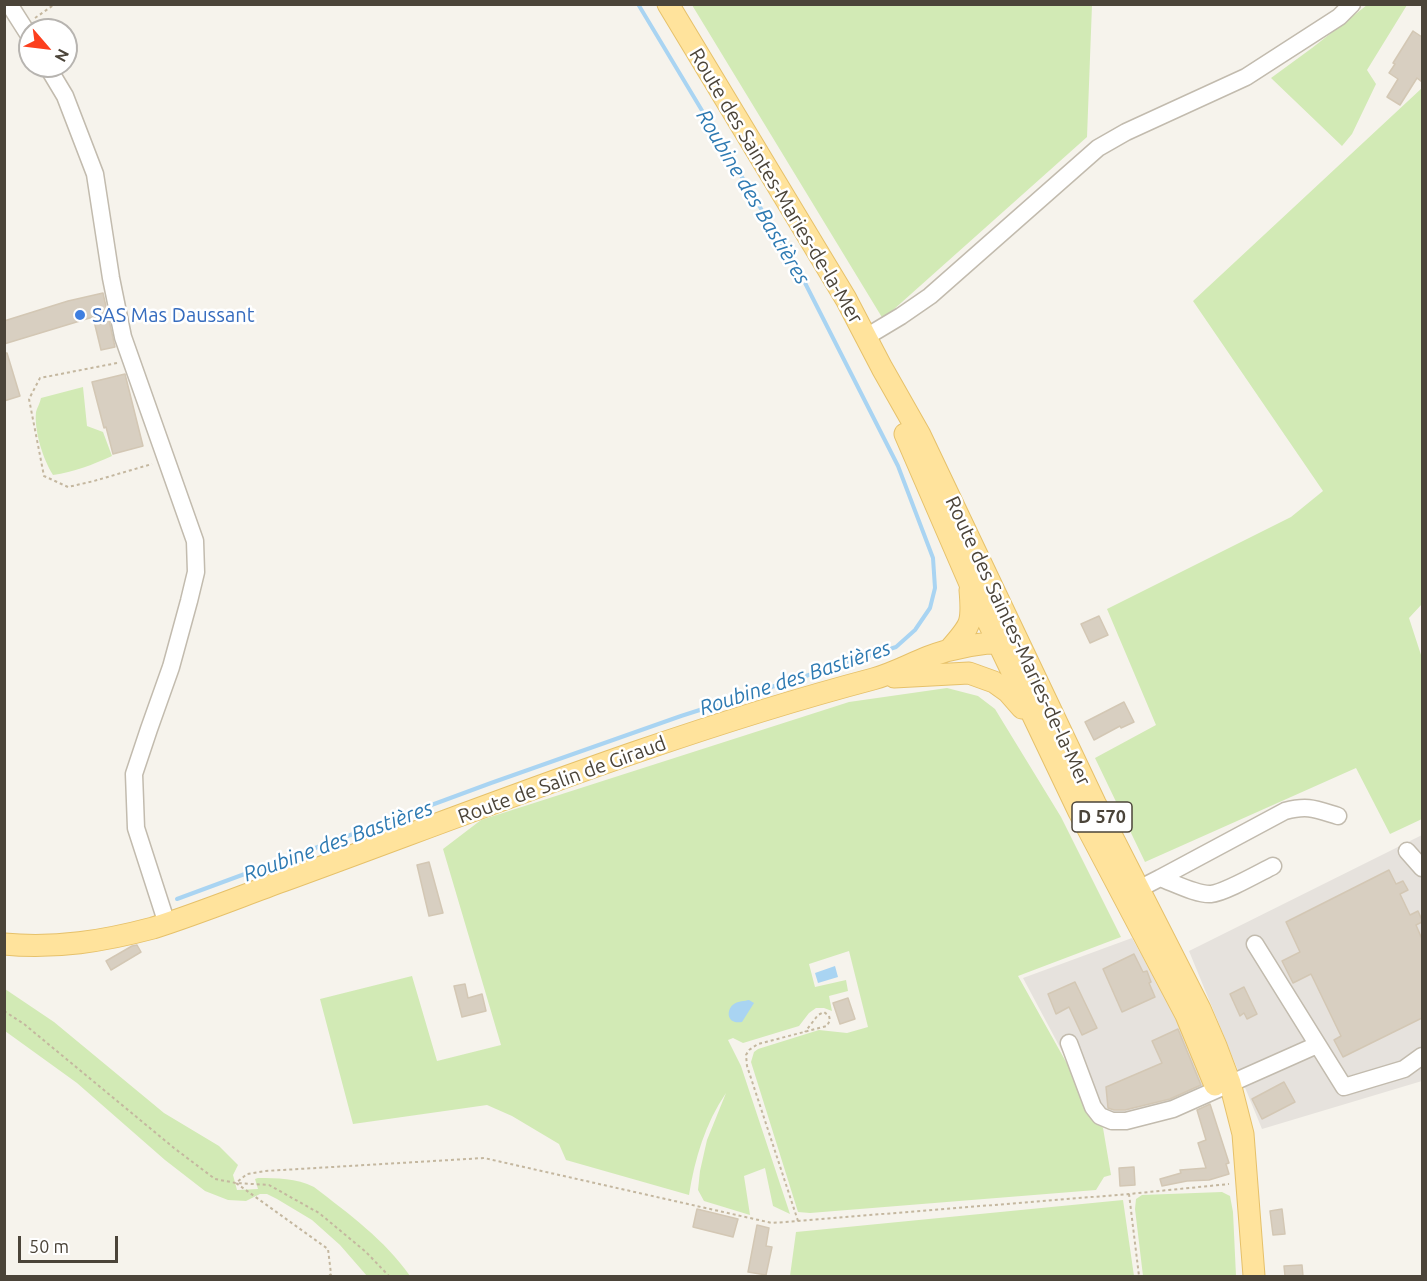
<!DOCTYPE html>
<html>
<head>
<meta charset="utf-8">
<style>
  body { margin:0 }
  #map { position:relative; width:1427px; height:1281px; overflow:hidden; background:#f6f3ec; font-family:Ubuntu,sans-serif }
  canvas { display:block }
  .frame { position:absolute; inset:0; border:6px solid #4b4439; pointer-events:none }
  .north { position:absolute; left:18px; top:18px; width:60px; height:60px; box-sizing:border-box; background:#fff; border:2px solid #b7b4b0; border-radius:50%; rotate:118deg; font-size:16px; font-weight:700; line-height:24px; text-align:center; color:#4b4439 }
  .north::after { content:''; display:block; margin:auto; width:21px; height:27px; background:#fc3f1d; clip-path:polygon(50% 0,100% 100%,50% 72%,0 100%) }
  .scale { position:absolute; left:18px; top:1236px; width:100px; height:27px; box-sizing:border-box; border:3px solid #4b4439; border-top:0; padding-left:8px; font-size:18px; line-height:21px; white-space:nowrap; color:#4b4439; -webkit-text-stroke:4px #fff; paint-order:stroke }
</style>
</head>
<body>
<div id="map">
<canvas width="1427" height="1281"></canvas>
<div class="frame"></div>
<div class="north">N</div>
<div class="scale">50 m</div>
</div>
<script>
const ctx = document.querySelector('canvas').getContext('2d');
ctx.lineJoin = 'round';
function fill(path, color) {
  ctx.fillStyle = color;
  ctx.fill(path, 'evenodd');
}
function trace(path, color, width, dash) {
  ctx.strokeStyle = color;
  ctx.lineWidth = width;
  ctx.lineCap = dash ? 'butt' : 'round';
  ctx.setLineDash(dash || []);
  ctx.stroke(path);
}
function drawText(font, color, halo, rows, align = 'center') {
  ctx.font = font + ' Ubuntu,sans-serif';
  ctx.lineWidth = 5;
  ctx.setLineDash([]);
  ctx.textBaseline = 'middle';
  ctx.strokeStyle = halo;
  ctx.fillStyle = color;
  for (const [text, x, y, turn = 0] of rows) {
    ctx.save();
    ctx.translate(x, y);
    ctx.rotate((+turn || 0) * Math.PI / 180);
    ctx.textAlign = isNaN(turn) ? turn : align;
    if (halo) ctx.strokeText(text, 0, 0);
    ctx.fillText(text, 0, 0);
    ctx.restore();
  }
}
const industrial = new Path2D(`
  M1422 835V1081L1262 1129 1189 951Z
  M1132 938 1172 1009 1209 1089 1103 1128 1023 978Z`);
const green = new Path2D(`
  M692 5H1092L1087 137 883 319Z
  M1367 5H1407L1367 70 1376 84 1352 134 1342 146 1271 78 1312 48Z
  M1422 88V604L1409 618 1422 658V819L1390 834 1356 768 1145 862 1095 758 1156 725 1107 609 1291 517 1323 491 1193 301Z
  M83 387 87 426 103 432 112 456C92 465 74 472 53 475 43 459 34 431 36 412 37 408 40 403 41 398Z
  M947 688 978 696 995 709 1061 817 1121 937 1018 976 1103 1128 1111 1175 1104 1177 1096 1190 810 1213 798 1212 751 1062 754 1052 758 1049 819 1030 847 1033 868 1027 849 951 809 964 815 987 846 980 848 991 829 996 832 1011 824 1008H816L809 1013 799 1026 743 1043 733 1038 728 1040 741 1066 790 1214 773 1206 765 1168 744 1176 750 1215 704 1201 698 1190 700 1171 707 1140 726 1093C705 1124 695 1158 689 1195L566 1160 559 1144 512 1116 487 1105 353 1124 320 999 412 976 437 1061 501 1045 443 849 481 820 849 702Z
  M5 989 54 1022 164 1113 219 1146 238 1165 233 1175 237 1190 258 1189 255 1179 258 1178C277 1178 296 1178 314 1187 349 1214 385 1240 410 1276H367L340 1245 312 1220 277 1199 267 1194H260L246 1201 228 1200 205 1191 165 1160 77 1083 5 1031Z
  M1222 1192 1230 1196 1233 1212 1236 1276H1143L1135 1209 1136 1199 1142 1195Z
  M1123 1200 1134 1276H790L796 1232Z`);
const water = new Path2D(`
  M835 966 838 977 818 983 815 973Z
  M749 1000 754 1003 742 1022C726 1025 726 1009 734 1004 738 1001 745 1001 749 1000Z`);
const stream = new Path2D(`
  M177 899 491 783 681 716 896 647 915 630 930 608 935 588 933 558 898 466 802 277 638 4`);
const building = new Path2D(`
  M1413 31 1422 37V82L1417 78 1400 105 1387 97 1398 79 1389 73 1395 64 1393 63Z
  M103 293 115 347 101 350 93 317 4 344V321L68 301Z
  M4 353H7L20 396 4 401Z
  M125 374 143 446 113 454 106 427 104 428 92 382Z
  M1099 616 1108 635 1090 643 1081 624Z
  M1124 702 1134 722 1121 728 1120 726 1094 740 1085 722Z
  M429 862 443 913 429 916 417 865Z
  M1389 870 1396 884 1403 881 1408 890 1400 894 1410 915 1418 911 1422 920V922L1416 925 1422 939V1018L1343 1057 1334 1040 1341 1036 1311 974 1293 983 1282 961 1300 952 1286 922Z
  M137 945 141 952 111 970 106 961 132 946Z
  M1134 954 1143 972 1147 971 1151 982 1149 983 1155 997 1122 1012 1103 969Z
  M1075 982 1097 1028 1082 1035 1069 1007 1056 1014 1048 994Z
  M465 984 468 998 482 994 486 1011 462 1017 454 986Z
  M1244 987 1257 1014 1247 1019 1244 1013 1240 1016 1230 994Z
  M848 998 855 1019 840 1024 833 1003Z
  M1178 1029 1201 1085 1170 1099 1125 1110H1114L1108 1108 1106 1087 1162 1063 1152 1041Z
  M1284 1082 1295 1102 1262 1119 1252 1099Z
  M1210 1104 1229 1163 1226 1164 1229 1174 1209 1180 1187 1181 1162 1186 1160 1179 1181 1173 1180 1170 1206 1168 1198 1143 1206 1140 1197 1110Z
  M1134 1167 1135 1185 1120 1186 1119 1168Z
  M697 1209 738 1219 733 1237 693 1227Z
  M1282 1209 1285 1234 1273 1235 1270 1211Z
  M757 1225 769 1228 766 1246 772 1247 766 1275 748 1272Z
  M1302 1265 1303 1276H1285L1284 1266Z`);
const path = new Path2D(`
  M35 18 55 4
  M117 363 40 378 29 399 44 476 68 487 94 481 152 464
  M4 1011 24 1024 174 1148 215 1179 236 1183 269 1185 319 1213 366 1252 389 1276
  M1129 1194 1139 1276
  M798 1221 747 1066 746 1055 749 1050 758 1044 827 1026 830 1020 829 1016 824 1012 818 1015 805 1032
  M329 1276 331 1274 328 1249 236 1183 247 1174 265 1171 484 1158 772 1223 1129 1194 1229 1184`);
const minor = new Path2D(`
  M9 4 30 37
  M47 66 65 96 95 174 111 278 123 337 195 541 196 572 189 601 171 667 149 729 134 774 136 828 167 924
  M866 337 901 316 930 296 1098 148 1126 132 1246 77 1339 17 1352 4
  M1407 851 1422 868
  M1160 878 1285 811C1308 805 1315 809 1338 816
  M1129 894 1160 878C1174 883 1197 895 1211 894 1224 893 1259 873 1273 866
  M1255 944 1344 1087 1404 1069 1422 1056
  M1069 1043 1093 1107 1100 1116 1112 1121H1126L1173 1109 1317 1045`);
const major = new Path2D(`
  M668 4 846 299 882 368 920 435 1095 803 1200 1009 1216 1046 1230 1083 1243 1134 1254 1276
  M905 434 970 584 1037 724 1079 812 1186 1015 1215 1085
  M949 650C971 625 973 624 970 590
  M894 677 969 673 994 682 1008 692 1022 708
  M4 944C56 949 104 941 153 928 197 914 239 897 283 881 478 810 672 732 873 679 892 674 910 664 928 657 958 646 987 641 1018 643`);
const markers = [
  [80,315,6,"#3f7fe0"]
];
const shields = [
  [1102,817,60]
];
const shieldNames = [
  ["D 570",1102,817]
];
const streetNames = [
  ["Route des Saintes-Maries-de-la-Mer",776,186,59],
  ["Route des Saintes-Maries-de-la-Mer",1018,641,65],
  ["Route de Salin de Giraud",562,780,-20]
];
const shopNames = [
  ["SAS Mas Daussant",92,315]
];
const waterNames = [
  ["Roubine des Bastières",753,197,59],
  ["Roubine des Bastières",795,678,-18],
  ["Roubine des Bastières",338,841,-20]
];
fill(industrial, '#e6e2dd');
fill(green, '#d2eab5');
fill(water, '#a9d4f2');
trace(stream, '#a9d4f2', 4);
fill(building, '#d8cfc1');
trace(building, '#d3c7b4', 1.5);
trace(minor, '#c2bbae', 19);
trace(major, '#e6c16a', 23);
trace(path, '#c4b79f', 2, [3, 3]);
trace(minor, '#fff', 16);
trace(major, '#ffe39c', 21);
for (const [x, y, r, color] of markers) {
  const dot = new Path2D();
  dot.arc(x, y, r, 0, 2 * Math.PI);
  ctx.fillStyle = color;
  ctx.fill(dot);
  trace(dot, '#fff', 2);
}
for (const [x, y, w] of shields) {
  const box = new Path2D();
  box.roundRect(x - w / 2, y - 15, w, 30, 4.5);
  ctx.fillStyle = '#fff';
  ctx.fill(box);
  trace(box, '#4b4439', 1.5);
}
drawText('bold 18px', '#4b4439', null, shieldNames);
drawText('20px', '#4b4439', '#fff', streetNames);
drawText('20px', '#366cbe', '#fff', shopNames, 'left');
drawText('italic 21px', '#2e7ab2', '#fff', waterNames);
</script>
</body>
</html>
